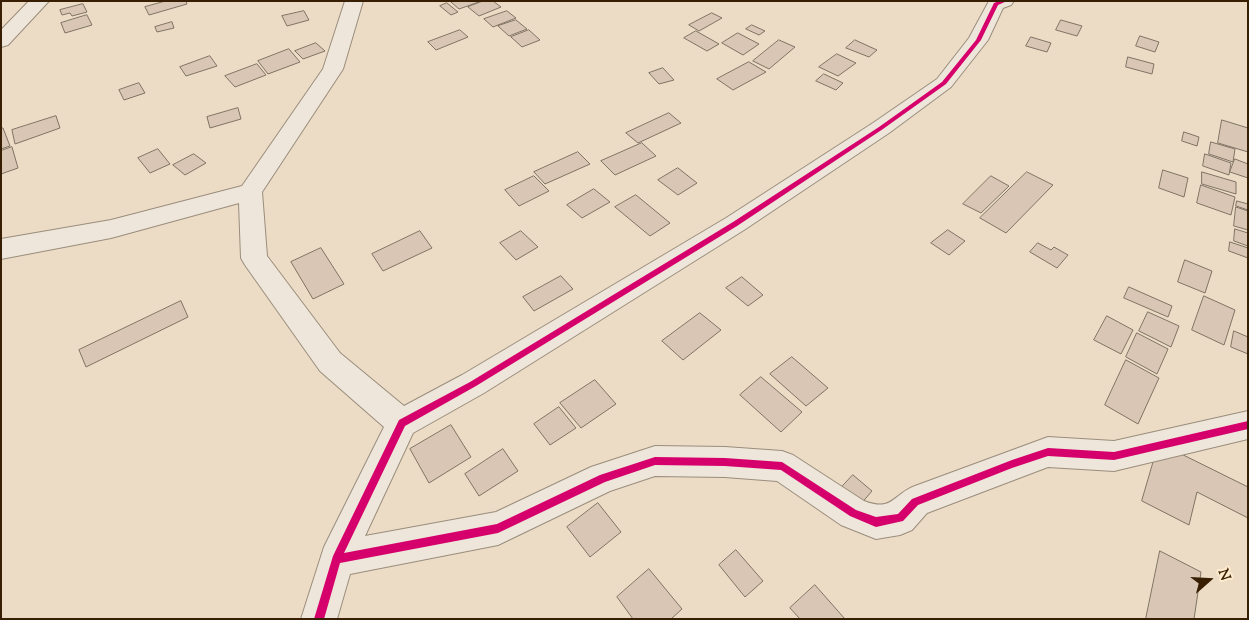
<!DOCTYPE html>
<html>
<head>
<meta charset="utf-8">
<style>
  body { margin:0 }
  #map { position:relative; width:1249px; height:620px; overflow:hidden; background:#ecdcc5; font-family:"Sorts Mill Goudy",serif }
  canvas { display:block }
  .frame { position:absolute; inset:0; border:2px solid #381e02; pointer-events:none }
  .north { position:absolute; left:1184px; top:555px; width:50px; height:50px; -webkit-text-stroke:4px #feebce; paint-order:stroke; rotate:71deg; font-size:14px; font-weight:700; line-height:20px; text-align:center; color:#381e02 }
  .north::after { content:''; display:block; margin:auto; width:18px; height:22px; background:#381e02; clip-path:polygon(50% 0,100% 100%,50% 72%,0 100%) }
</style>
</head>
<body>
<div id="map">
<canvas width="1249" height="620"></canvas>
<div class="frame"></div>
<div class="north">N</div>
</div>
<script>
const ctx = document.querySelector('canvas').getContext('2d');
ctx.lineJoin = 'round';
function fill(path, color) {
  ctx.fillStyle = color;
  ctx.fill(path, 'evenodd');
}
function trace(path, color, width, dash) {
  ctx.strokeStyle = color;
  ctx.lineWidth = width;
  ctx.lineCap = dash ? 'butt' : 'round';
  ctx.setLineDash(dash || []);
  ctx.stroke(path);
}
const building = new Path2D(`
  M166 1H186L187 4 149 15 145 7Z
  M454 1H478L479 2 459 9 451 2Z
  M483 1H493L501 7 479 16 468 7Z
  M447 3 458 12 451 15 440 6Z
  M83 4 87 12 72 16 70 13 62 15 60 10Z
  M304 11 309 20 287 26 282 16Z
  M507 11 516 18 493 27 484 19Z
  M712 13 722 18 699 31 689 25Z
  M87 15 92 25 65 33 61 23Z
  M516 20 527 29 509 36 498 26Z
  M1061 20 1082 26 1077 36 1056 30Z
  M172 22 174 28 157 32 155 27Z
  M752 25 765 31 759 35 746 29Z
  M460 30 468 37 436 50 428 42Z
  M529 30 540 40 522 47 511 37Z
  M696 31 719 44 707 51 684 38Z
  M738 33 759 44 743 55 722 43Z
  M1140 36 1159 42 1155 52 1136 46Z
  M1031 37 1051 43 1047 52 1026 46Z
  M779 40 795 47 769 69 753 61Z
  M855 40 877 50 869 57 846 48Z
  M316 43 325 51 303 59 295 51Z
  M289 49 300 62 268 74 258 61Z
  M837 54 856 63 838 76 819 67Z
  M210 56 217 66 186 76 180 67Z
  M1128 57 1154 64 1152 74 1126 67Z
  M749 62 766 72 733 90 717 79Z
  M257 64 266 75 235 87 225 76Z
  M663 68 674 80 659 84 649 73Z
  M824 74 843 83 836 90 816 81Z
  M139 83 145 93 124 100 119 90Z
  M238 108 241 119 210 128 207 117Z
  M669 113 681 123 638 143 626 133Z
  M56 116 60 128 15 144 12 130Z
  M1222 120 1248 128V152L1218 143Z
  M1 128H3L10 146 1 149Z
  M1184 132 1199 137 1197 146 1182 141Z
  M1211 142 1235 149 1233 162 1209 154Z
  M642 143 656 156 615 175 601 161Z
  M12 147 18 168 1 174V151Z
  M158 149 170 164 150 173 138 158Z
  M578 152 590 164 545 184 534 172Z
  M194 154 206 163 185 175 173 165Z
  M1205 154 1231 163 1229 175 1203 166Z
  M1235 159 1248 164V178L1230 172Z
  M678 168 697 183 678 195 658 180Z
  M1163 170 1188 178 1184 197 1159 188Z
  M1027 172 1053 185 1006 233 980 218Z
  M1202 172 1236 182V194L1202 184Z
  M534 176 549 191 519 206 505 190Z
  M991 176 1009 186 981 213 963 204Z
  M1201 185 1235 197 1231 215 1197 203Z
  M594 189 610 202 582 218 567 205Z
  M636 195 670 223 650 236 615 207Z
  M1237 201 1248 204V210L1236 206Z
  M1236 207 1248 211V230L1234 226Z
  M1235 229 1248 233V246L1234 241Z
  M948 230 965 241 949 255 931 243Z
  M420 231 432 248 383 271 372 254Z
  M521 231 538 247 516 260 500 243Z
  M1230 242 1248 248V258L1229 251Z
  M1038 243 1051 250 1054 247 1068 255 1057 268 1030 252Z
  M321 248 344 284 313 299 291 262Z
  M1185 260 1212 271 1205 293 1178 282Z
  M561 276 573 289 534 311 523 297Z
  M742 277 763 295 748 306 726 288Z
  M1129 287 1172 306 1168 317 1124 298Z
  M1204 296 1235 310 1224 345 1192 330Z
  M181 301 188 317 86 367 79 350Z
  M1148 312 1179 326 1171 347 1139 331Z
  M700 313 721 330 683 360 662 341Z
  M1107 316 1133 330 1121 354 1094 340Z
  M1234 331 1248 337V354L1231 347Z
  M1137 333 1168 349 1157 374 1126 357Z
  M792 357 828 388 806 406 770 374Z
  M1126 360 1159 378 1138 424 1105 405Z
  M761 377 802 412 781 432 740 395Z
  M595 380 616 404 581 428 560 403Z
  M559 407 576 428 550 445 534 424Z
  M451 425 471 457 429 483 410 449Z
  M1159 443 1248 487V518L1197 492 1189 525 1142 501Z
  M503 449 518 471 479 496 465 474Z
  M853 475 872 491 860 505 840 489Z
  M598 503 621 532 590 557 567 527Z
  M736 550 763 581 745 597 719 565Z
  M1160 551 1201 572 1194 619H1146Z
  M649 569 682 609 671 619H633L617 597Z
  M815 585 845 619H800L790 608Z`);
const minor = new Path2D(`
  M29 1H49L8 45 1 47V30Z
  M345 1H363L343 69 262 192 267 256 340 353 404 406 462 375 726 218 873 123 937 79 969 38 989 1H1014L1011 5 1003 8 988 40 951 87 889 133 744 230 484 393 413 433 365 536 496 512 591 467 655 446 725 447 782 451 793 455 864 501C893 512 892 495 915 486L1048 437 1114 441 1248 411V439L1114 471 1048 467 927 513 912 530 900 535 876 539 841 525 777 481 725 477 655 476 610 491 498 545 350 574 337 619H301L324 547 384 427 320 371 245 265 241 258 239 203 111 238 1 259V239L111 220 242 186 323 69Z`);
const cycleway = new Path2D(`
  M999 1H1007L998 5 981 40 946 84 883 129 737 226 476 386 405 426 344 553 497 524 600 475 655 457 725 458 782 462 856 510 876 517 898 514 912 499 1012 460 1048 448 1114 452 1248 421V429L1114 460 1048 456 1012 468 918 505 903 521 876 527 850 516 781 470 725 466 655 465 605 482 498 533 340 563 324 619H314L333 556 399 420 470 382 733 222 879 127 942 82 976 40 994 3Z`);
fill(building, '#dac6b5');
trace(building, '#7f7364', 1);
trace(minor, '#9a8d7c', 2);
fill(minor, '#eee6da');
fill(cycleway, '#d6006c');
</script>
</body>
</html>
